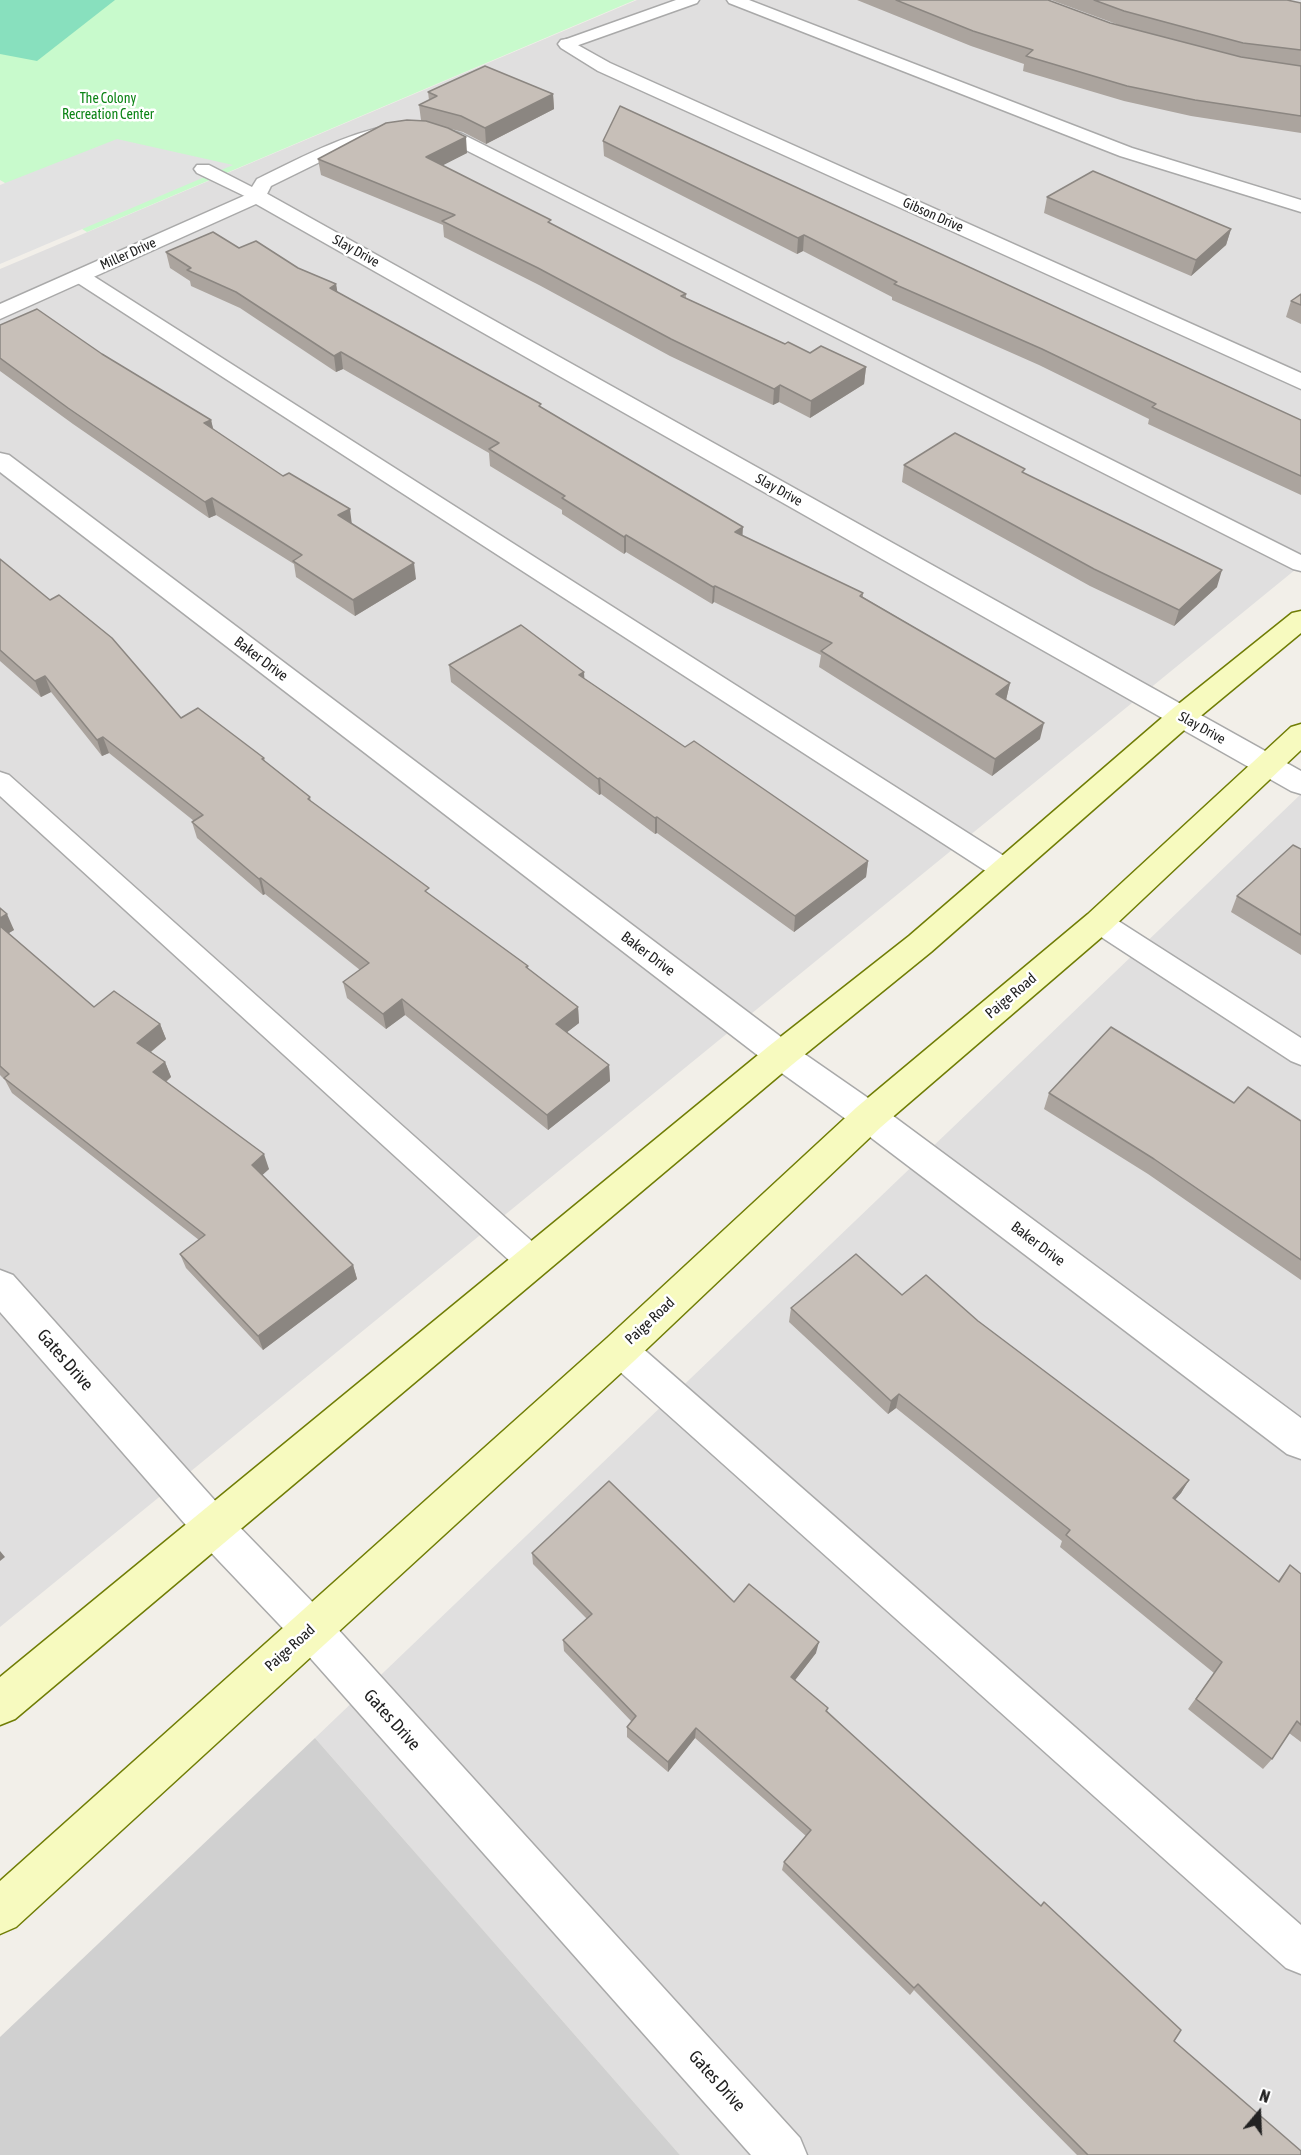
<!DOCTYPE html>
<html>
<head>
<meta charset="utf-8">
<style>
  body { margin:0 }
  #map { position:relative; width:1301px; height:2155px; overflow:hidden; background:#f2efe9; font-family:"Asap Condensed",sans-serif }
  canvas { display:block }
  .north { position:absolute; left:1229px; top:2083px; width:60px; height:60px; -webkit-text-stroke:4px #fff; paint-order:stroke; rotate:19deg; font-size:16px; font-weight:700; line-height:24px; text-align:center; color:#222 }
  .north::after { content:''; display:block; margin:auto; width:21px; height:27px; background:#222; clip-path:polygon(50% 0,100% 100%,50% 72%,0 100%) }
</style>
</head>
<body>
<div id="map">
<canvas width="1301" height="2155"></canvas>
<div class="north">N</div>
</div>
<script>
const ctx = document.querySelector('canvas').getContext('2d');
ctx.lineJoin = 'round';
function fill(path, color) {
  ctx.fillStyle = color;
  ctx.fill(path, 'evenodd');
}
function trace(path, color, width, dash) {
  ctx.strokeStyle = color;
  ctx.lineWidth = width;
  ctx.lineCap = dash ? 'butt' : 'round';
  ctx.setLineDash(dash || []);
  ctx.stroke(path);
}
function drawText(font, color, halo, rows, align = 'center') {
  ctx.font = font + ' "Asap Condensed",sans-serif';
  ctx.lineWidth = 5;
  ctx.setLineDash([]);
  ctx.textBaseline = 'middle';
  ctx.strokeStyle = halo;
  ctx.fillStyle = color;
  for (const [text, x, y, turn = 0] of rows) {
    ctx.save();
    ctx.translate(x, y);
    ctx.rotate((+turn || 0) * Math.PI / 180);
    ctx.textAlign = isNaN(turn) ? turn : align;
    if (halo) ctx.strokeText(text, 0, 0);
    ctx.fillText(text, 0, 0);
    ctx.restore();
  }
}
const residential = new Path2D(`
  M637 0H1301V565L0 1627V269Z
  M1301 794V2155H680L315 1738Z`);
const religious = new Path2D(`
  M315 1738 680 2155H0V2037Z`);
const park = new Path2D(`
  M0 0H635L87 232 0 180Z`);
const pitch = new Path2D(`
  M0 0H115L37 61 0 54Z`);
const parking = new Path2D(`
  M117 139 233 165 0 264V185Z`);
const lane = new Path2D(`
  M676 0H699L697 3 573 47 567 49 559 44 561 41Z
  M727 0H749L1132 148 1301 200V212L1120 156 729 3Z
  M409 122 429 124 462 134 1301 555V571L1293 569 450 142 428 134 409 133 373 139 328 158 271 186 264 200 257 202 197 173 194 169 197 165H209L252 187 257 179C306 155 354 129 409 122Z
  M80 270 87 272 1015 863 1019 870 1015 877 1005 880 995 877 73 280 70 276 73 272Z
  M0 772 9 775 544 1252 549 1262 544 1272 533 1276 522 1272 0 796Z
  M1099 912 1109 915 1301 1038V1065L1291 1061 1089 929 1085 922 1089 915Z
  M620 1335 632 1339 1301 1925V1974L1286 1968 608 1361 603 1350 608 1339Z`);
const street = new Path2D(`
  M567 39 610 63 1301 373V389L598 71 561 48 558 44 561 40Z
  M257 190 264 192 1301 771V794L1291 791 256 204 0 319V304Z
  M0 453 9 455 793 1046 881 1107 1301 1418V1459L1287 1454 857 1127 769 1064 0 472Z
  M0 1270 13 1275 227 1514 325 1615 800 2138 807 2155H751L297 1643 199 1540 0 1312Z`);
const secondary = new Path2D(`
  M1301 611V633L1191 724 931 952 793 1064 15 1719 0 1725V1677L769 1046 909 936 1171 710 1292 613Z
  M1301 724V750L1110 930 881 1127 633 1362 16 1927 0 1934V1881L607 1338 857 1107 1088 914 1291 727Z`);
const wall = new Path2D(`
  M857 0H1048L1110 23 1119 25 1051 0H1251L1301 3V66L1283 63 1301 66V133L1191 116 1124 101 1023 71 1024 64 971 46Z
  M428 92 553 94 554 109 486 144 463 132 443 127 467 153 442 165 551 224 686 294V299L785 344 810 353 866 367 864 384 810 418 779 402 773 405 670 356 539 285 444 237 443 225 321 175 318 159 421 120 419 105 429 100Z
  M603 141 1301 420V495L1148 424 1149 419 1039 365 892 300V297L803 251 797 254 604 156Z
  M1047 197 1231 229 1226 245 1191 276 1044 213Z
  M239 248 298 268 336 284 337 292 542 408 743 536 863 593V597L1010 683 1006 700 1040 739 992 776 819 667 821 655 714 602 712 604 626 552 624 554 562 514V510L490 466 489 453 343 369 336 372 240 308 191 286 190 281 170 268 166 252Z
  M1301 294V324L1286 317 1291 301Z
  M0 325 102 354 211 420 213 430 352 524 416 579 355 616 296 577 294 564 216 515 209 518 73 424 0 371Z
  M904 465 1025 473 1217 587 1174 626 1090 586 902 482Z
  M0 559 181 718 264 758 265 761 310 797 311 802 430 895 528 966V969L578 1007 579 1023 567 1032 609 1065 610 1081 548 1130 405 1015 386 1029 347 998 343 982 360 970 265 894 263 895 197 838 192 822 194 821 109 753 102 756 51 692 41 697 0 661Z
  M449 665 585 679 685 747 868 861 866 877 794 932 657 833 655 834 601 794 599 795 451 682Z
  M1301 849V955L1231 912 1237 896Z
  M0 908 14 930 8 933 94 1007 160 1024 166 1039 151 1052 165 1062 171 1077 166 1082 269 1169 262 1175 353 1265 357 1279 263 1350 186 1268 180 1254 199 1240 12 1093 5 1080 0 1075Z
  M1049 1093 1234 1103 1301 1121V1280L1148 1174 1044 1109Z
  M902 1295 978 1321 1189 1480 1181 1493 1175 1500 1278 1581 1290 1565 1301 1574V1742L1289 1733 1272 1759 1263 1769 1188 1709 1214 1673 1060 1547 1062 1541 896 1408 888 1414 789 1322 791 1308Z
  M532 1553 734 1602 816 1653 795 1680 1174 2041 1301 2155H1077L914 1990 910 1995 782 1870 784 1862 806 1836 695 1738 668 1772 627 1737V1727L632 1722 564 1651 563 1640 587 1619 533 1564Z`);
const shadedWall = new Path2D(`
  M553 94 554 109 486 144 485 128Z
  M466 137 467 153 428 173 426 157Z
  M1231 229 1226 245 1191 276 1196 260Z
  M804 235 803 251 797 254 798 238Z
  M336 284 339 301 330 288Z
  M341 352 343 369 336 372 334 356Z
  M866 367 864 384 810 418 811 401Z
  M780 385 779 402 773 405 774 389Z
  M211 420 215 436 204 423Z
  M212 498 216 515 209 518 205 502Z
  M350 509 352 525 338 515Z
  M743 527 742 544 735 532Z
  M626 535V552L624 554V537Z
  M414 563 416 579 355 616 353 600Z
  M1222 570 1217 587 1174 626 1179 610Z
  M715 586 714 602 712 604 713 587Z
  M584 672 585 688 579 675Z
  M45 676 51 692 41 697 35 681Z
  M1010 683 1006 700 992 710 996 694Z
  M1044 723 1040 739 992 776 995 759Z
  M103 737 109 753 102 756 97 740Z
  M600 778 601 794 599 795 598 779Z
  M657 817V833L655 834V818Z
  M868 861 866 877 794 932 795 916Z
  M261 878 265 894 263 895 259 879Z
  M7 914 14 930 1 938 0 934V918Z
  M402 999 405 1015 386 1029 383 1014Z
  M578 1007 579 1023 557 1040 556 1024Z
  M160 1024 166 1039 143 1058 137 1043Z
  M165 1062 171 1077 159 1087 153 1072Z
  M609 1065 610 1081 548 1130 547 1115Z
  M264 1154 269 1169 257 1180 252 1165Z
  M353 1265 357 1279 263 1350 258 1336Z
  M899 1394 896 1408 888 1414 891 1401Z
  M1189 1480 1181 1493 1166 1510 1173 1498Z
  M0 1551 5 1557 0 1561Z
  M819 1642 816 1653 789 1688 791 1677Z
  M696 1728 695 1738 668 1772V1762Z`);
const building = new Path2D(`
  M896 0H1048L1110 23 1241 57 1301 66V116L1195 100 1127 86 1026 56 1033 50 973 31Z
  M1094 0H1287L1301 3V50L1243 43 1124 11Z
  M485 66 553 94 485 128 461 116 419 105 437 96 428 92Z
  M620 106 1301 420V476L1152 407 1156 404 1042 349 894 284 897 282 804 235 798 238 603 141Z
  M407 120 426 121 448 128 466 137 426 157 537 213 551 220 548 222 686 294 681 296 785 344 788 342 810 353 821 346 866 367 811 401 780 385 774 389 671 339 538 268 442 221 455 215 318 159 386 123Z
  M1093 171 1231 229 1196 260 1047 197Z
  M213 232 239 248 256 241 298 268 336 284 330 288 541 404 539 406 743 527 735 532 863 593 860 596 1010 683 996 694 1044 723 995 759 821 651 832 643 715 586 713 587 626 535 624 537 562 498 565 496 489 449 499 443 341 352 334 356 236 292 187 270 191 268 166 252Z
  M1301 294V305L1291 301Z
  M37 309 102 354 211 420 204 423 283 476 289 473 350 509 338 515 414 563 353 600 293 561 302 555 212 498 205 502 68 408 0 358V325Z
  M955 433 1025 469 1022 472 1222 570 1179 610 1094 569 904 465Z
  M0 559 50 600 59 595 112 638 181 718 198 708 264 758 262 759 310 797 308 799 429 888 425 891 528 966 526 967 578 1007 556 1024 609 1065 547 1115 402 999 383 1014 343 982 369 963 261 878 259 879 192 822 203 815 103 737 97 740 45 676 35 681 0 650Z
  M521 625 584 672 579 675 685 747 694 741 868 861 795 916 657 817 655 818 600 778 598 779 449 665Z
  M1293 845 1301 849V935L1237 896Z
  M0 908 7 914 0 918Z
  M0 926 94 1007 114 991 160 1024 137 1043 165 1062 153 1072 264 1154 252 1165 353 1265 258 1336 180 1254 205 1235 4 1078 9 1074 0 1066Z
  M1111 1027 1234 1103 1248 1087 1301 1121V1260L1154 1159 1049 1093Z
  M856 1254 902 1295 926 1275 978 1321 1189 1480 1173 1498 1279 1582 1290 1565 1301 1574V1725L1297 1721 1272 1759 1196 1699 1222 1662 1066 1535 1070 1530 899 1394 891 1401 791 1308Z
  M609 1481 734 1602 749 1584 819 1642 791 1677 828 1708 826 1711 1041 1906 1044 1902 1181 2030 1174 2041 1301 2151V2155H1088L918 1984 914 1988 784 1862 811 1830 696 1728 668 1762 627 1727 636 1716 563 1640 592 1614 532 1553Z`);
const farParknames = [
  ["The Colony",108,99],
  ["Recreation Center",108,115]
];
const farStreetnames = [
  ["Gibson Drive",933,215,24],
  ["Slay Drive",356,251,29],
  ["Miller Drive",128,254,-24],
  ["Slay Drive",779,490,29],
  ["Slay Drive",1202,728,29]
];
const streetNames = [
  ["Baker Drive",261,659,37],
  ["Baker Drive",648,954,37],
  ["Paige Road",1011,996,-40],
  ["Baker Drive",1038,1244,37],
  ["Paige Road",650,1321,-43],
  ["Paige Road",290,1648,-42]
];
const nearStreetnames = [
  ["Gates Drive",65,1360,49],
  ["Gates Drive",392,1720,48],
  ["Gates Drive",717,2081,48]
];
fill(residential, '#e0dfdf');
fill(religious, '#d0d0d0');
fill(park, '#c8facc');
fill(pitch, '#88e0be');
fill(parking, '#e2e2e2');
trace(lane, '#a9a9a9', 3);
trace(street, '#a9a9a9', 3);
trace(secondary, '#707d05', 3);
fill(lane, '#fff');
fill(street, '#fff');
fill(secondary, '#f7fabf');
fill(wall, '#aba49e');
fill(shadedWall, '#8b8681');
fill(building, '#c7bfb8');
trace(building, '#8b8681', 1.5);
drawText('14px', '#0c8416', '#fff', farParknames);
drawText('14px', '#222', '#fff', farStreetnames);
drawText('15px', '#222', '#fff', streetNames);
drawText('18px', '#222', '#fff', nearStreetnames);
</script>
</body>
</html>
